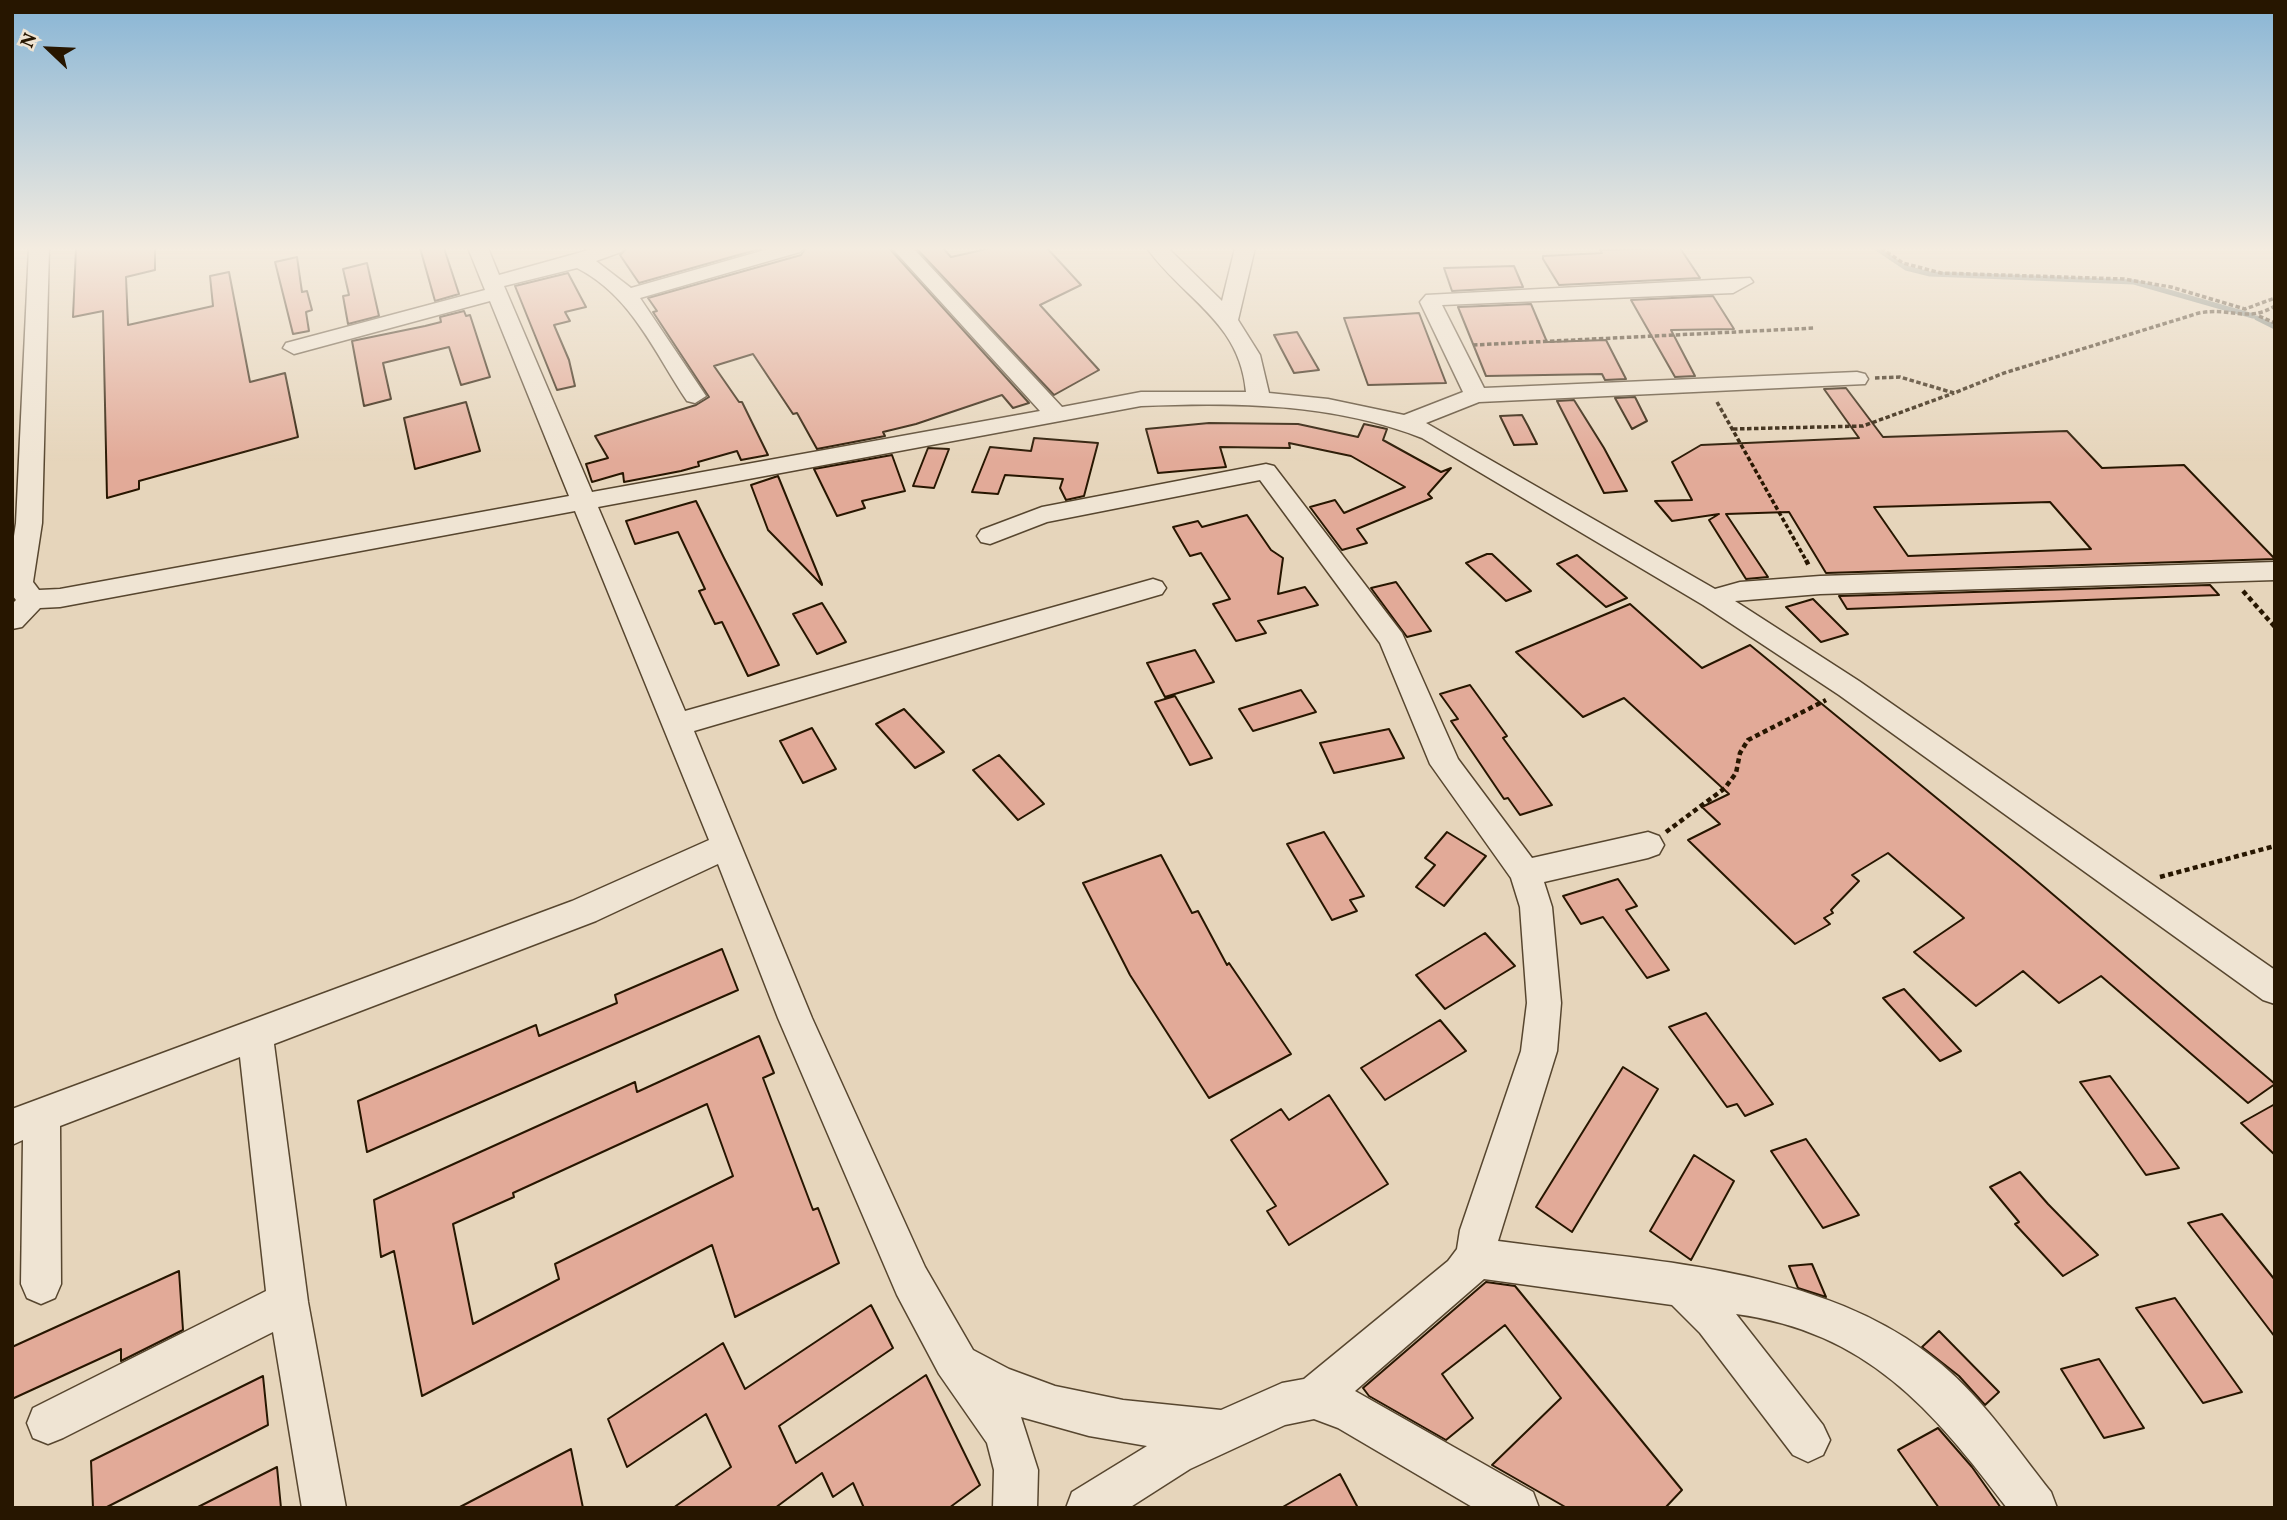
<!DOCTYPE html>
<html>
<head>
<meta charset="utf-8">
<style>
  body { margin:0 }
  #map { position:relative; width:2287px; height:1520px; overflow:hidden; background:#e6d5bb; font-family:Vollkorn,serif }
  canvas { display:block }
  .frame { position:absolute; inset:0; border:14px solid #271600; pointer-events:none }
  .north { position:absolute; left:14px; top:14px; width:70px; height:70px; -webkit-text-stroke:5px #efe4d3; paint-order:stroke; rotate:293deg; font-size:19px; font-weight:700; line-height:28px; text-align:center; color:#271600 }
  .north::after { content:''; display:block; margin:auto; width:24px; height:32px; background:#271600; clip-path:polygon(50% 0,100% 100%,50% 72%,0 100%) }
</style>
</head>
<body>
<div id="map">
<canvas width="2287" height="1520"></canvas>
<div class="frame"></div>
<div class="north">N</div>
</div>
<script>
const ctx = document.querySelector('canvas').getContext('2d');
ctx.lineJoin = 'round';
function trace(path, color, width, dash) {
  ctx.strokeStyle = color;
  ctx.lineWidth = width;
  ctx.lineCap = dash ? 'butt' : 'round';
  ctx.setLineDash(dash || []);
  ctx.stroke(path);
}
function fill(path, color) {
  ctx.fillStyle = color;
  ctx.fill(path, 'evenodd');
}
const stream = new Path2D(`
  M1876 248 1906 268 1930 274 2134 282 2253 316
  M2257 318 2275 327`);
const building = new Path2D(`
  M76 248H155V270L126 277 128 325 213 306 210 276 229 272 250 382 285 373 298 437 139 481V489L107 498 103 311 73 317Z
  M420 248H444L459 294 435 301Z
  M627 248H763L639 283 620 255Z
  M806 248H889L1029 403 1013 408 1002 395 916 424 883 432 885 436 817 449 797 413 793 414 753 354 714 366 739 402H742L768 455 741 460 737 451 698 462 699 466 681 471 624 482 623 473 592 482 586 464 608 458 595 436 696 405 709 397 653 312 657 311 648 298 801 255Z
  M916 248H943L951 257 991 248H1047L1081 285 1040 305 1099 370 1054 395Z
  M1680 248 1700 278 1559 285 1543 259V256L1602 253 1600 250Z
  M297 257 302 292 307 291 312 310 306 312 309 331 293 334 275 262Z
  M367 263 379 316 348 324 343 296 349 295 343 269Z
  M1514 266 1523 287 1452 291 1444 268Z
  M568 273 586 307 565 312 570 321 554 325 569 360 575 386 557 390 515 286Z
  M1713 296 1734 329 1671 330 1695 376 1675 377 1631 300Z
  M1531 304 1547 342 1606 340 1626 379 1605 380 1602 374 1486 376 1458 307Z
  M464 311 466 316 470 315 490 377 461 385 449 347 383 363 391 399 364 406 352 341 425 326 441 322 440 317Z
  M1419 313 1446 383 1368 385 1344 318Z
  M1297 332 1319 370 1294 373 1274 335Z
  M1846 388 1883 437 2067 431 2102 468 2184 465 2275 559 1826 573 1789 512 1726 514 1768 577 1746 579 1709 520 1719 514 1672 521 1655 501 1692 500 1672 462 1701 445 1859 438 1824 389ZM2050 502 2091 549 1908 556 1874 507Z
  M1635 397 1647 421 1632 429 1615 398Z
  M1574 400 1604 448 1627 491 1604 493 1557 401Z
  M466 402 480 451 415 469 404 418Z
  M1522 415 1528 426 1537 444 1514 445 1500 416Z
  M1209 423 1298 424 1358 437 1364 424 1387 429 1383 440 1441 472 1451 468 1428 494 1432 498 1357 529 1367 543 1342 550 1310 507 1335 500 1344 513 1405 487 1351 456 1289 443 1290 448 1220 447 1226 467 1158 473 1146 429Z
  M1034 438 1098 443 1084 496 1066 500 1060 488 1063 479 1005 475 998 494 972 492 990 447 1031 451Z
  M928 448 949 449 934 488 913 486Z
  M892 455 905 491 862 501 865 508 837 516 814 469Z
  M778 476 822 584V585L768 530 751 485Z
  M696 501 724 558 779 665 748 676 722 622 715 624 699 591 705 589 678 532 635 544 626 521Z
  M1247 515 1271 550 1283 558 1278 594 1305 587 1318 605 1258 621 1266 633 1236 641 1213 604 1230 599 1201 553 1190 556 1173 527 1198 521 1202 527Z
  M1487 554H1492L1531 591 1506 601 1466 563Z
  M1577 555 1627 598 1606 607 1557 564Z
  M1396 582 1431 631 1407 637 1371 588Z
  M2210 585 2219 595 1847 609 1839 596Z
  M1813 599 1848 634 1821 642 1786 607Z
  M822 603 846 642 817 654 793 614Z
  M1630 604 1702 668 1750 645 2022 868 2275 1084 2248 1103 2101 976 2059 1003 2023 971 1976 1006 1914 952 1964 918 1888 853 1852 875 1859 881 1831 910 1833 913 1824 918 1830 924 1795 944 1688 840 1720 824 1702 807 1729 794 1624 698 1583 717 1516 652Z
  M1195 650 1214 682 1165 697 1147 663Z
  M1470 685 1507 736 1503 738 1552 805 1520 815 1508 798 1504 799 1479 762 1451 721 1458 719 1440 694Z
  M1301 690 1316 712 1253 731 1239 709Z
  M1175 696 1212 758 1190 765 1155 702Z
  M904 709 944 752 915 768 876 724Z
  M812 728 836 769 803 783 780 741Z
  M1389 729 1404 758 1334 773 1320 743Z
  M999 755 1044 804 1018 820 973 770Z
  M1324 832 1364 896 1350 900 1357 911 1332 920 1287 844Z
  M1447 832 1486 856 1444 906 1416 887 1435 865 1425 858Z
  M1161 855 1192 913 1198 911 1227 965 1229 963 1291 1054 1209 1098 1130 975 1083 883Z
  M1618 879 1637 906 1626 910 1669 970 1647 978 1603 917 1581 924 1563 896Z
  M1485 933 1515 966 1445 1009 1416 975Z
  M722 949 738 990 367 1152 358 1101 536 1025 539 1036 617 1003 615 995Z
  M1904 989 1961 1051 1940 1061 1883 998Z
  M1706 1013 1773 1104 1745 1116 1737 1104 1727 1107 1669 1027Z
  M1440 1020 1466 1051 1385 1100 1361 1068Z
  M759 1036 774 1073 763 1078 813 1210 818 1208 839 1263 735 1317 712 1245 422 1396 394 1251 381 1257 374 1200 635 1082 637 1092ZM707 1104 733 1176 555 1264 559 1279 473 1324 453 1224 514 1197 513 1193Z
  M1623 1067 1658 1089 1572 1232 1536 1207Z
  M2110 1076 2179 1168 2146 1175 2080 1082Z
  M1329 1095 1388 1184 1289 1245 1267 1211 1276 1206 1231 1140 1281 1109 1289 1120Z
  M2275 1104V1155L2241 1123Z
  M1806 1139 1859 1215 1823 1228 1771 1151Z
  M1694 1155 1734 1181 1691 1260 1650 1231Z
  M2020 1172 2048 1204 2098 1255 2063 1276 2015 1224 2019 1222 1990 1187Z
  M2222 1214 2275 1280V1337L2188 1223Z
  M1812 1264 1826 1297 1798 1288 1789 1266Z
  M179 1271 183 1330 121 1361V1349L12 1399V1347Z
  M1486 1282 1515 1286 1682 1490 1665 1508H1567L1492 1465 1561 1398 1505 1325 1442 1374 1473 1418 1446 1440 1369 1396 1363 1388Z
  M2175 1298 2242 1392 2203 1403 2136 1308Z
  M871 1305 893 1348 779 1426 796 1463 926 1375 980 1485 949 1508H864L853 1483 833 1497 822 1473 775 1508H673L731 1467 706 1414 627 1467 608 1419 723 1343 745 1389Z
  M1939 1331 1999 1392 1985 1405 1959 1376 1922 1347Z
  M2099 1359 2144 1428 2104 1438 2061 1369Z
  M263 1376 268 1425 105 1508H93L91 1461Z
  M1938 1428 1972 1467 2001 1508H1939L1898 1450Z
  M571 1449 583 1508H458Z
  M277 1467 281 1508H196Z
  M1340 1474 1358 1508H1281Z`);
const pathFar1 = new Path2D(`
  M1881 248 1903 263 1941 273 2124 279 2171 287 2245 309 2275 298
  M2259 316 2275 323
  M1473 345 1815 328
  M1875 378 1900 377 1954 393 2004 373 2199 313C2231 307 2247 323 2275 306
  M1717 402 1807 562
  M1733 429 1863 426 1954 393`);
const path = new Path2D(`
  M1806 560 1809 566
  M2243 591 2275 627
  M1666 832 1725 788 1736 773 1740 753 1748 740 1826 700
  M2160 877 2275 846`);
const minor = new Path2D(`
  M29 248H49L42 523 33 582 39 590 60 589 569 496 490 301 294 354 283 348 286 343 485 290 468 248H488L499 275 596 248H624L621 252 596 261 631 288 772 248H803L800 252 640 298 706 396 695 403 687 401C654 352 632 296 577 268L504 286 592 492 1040 411 892 248H913L1062 407 1141 392H1246C1240 321 1183 299 1147 248H1168L1222 301 1235 248H1255L1238 320 1260 355 1269 393 1328 399 1404 415 1463 392 1420 302 1426 295 1750 278 1753 282 1733 293 1442 305 1484 388 1857 372 1865 374 1868 379 1865 384 1479 402 1426 423 1715 589 1740 582 1820 576 2275 562V580L1820 594 1735 601 1859 681 2275 970V1004L2263 1000 1839 695 1703 605 1422 438C1333 403 1235 402 1141 406L598 507 685 711 1153 579 1162 582 1166 588 1162 594 694 731 812 1018 925 1267 973 1350 1009 1369 1055 1386 1123 1400 1221 1410 1282 1383 1304 1379 1448 1261 1457 1249 1460 1230 1521 1051 1527 1003 1520 907 1511 878 1430 764 1380 643 1260 480 1047 522 990 544 981 542 977 536 981 530 1042 507 1266 464 1274 466 1402 633 1458 759 1532 858 1648 832 1659 836 1664 845 1659 854 1648 858 1544 882 1552 907 1561 1003 1557 1051 1498 1241C1642 1261 1825 1265 1941 1364 1984 1400 2016 1448 2051 1492L2057 1508H2007C1932 1409 1867 1332 1736 1314L1823 1425 1830 1440 1823 1455 1808 1462 1793 1455 1700 1333 1672 1305 1484 1279 1355 1391 1533 1492 1539 1508H1474L1338 1428 1314 1419 1285 1425 1190 1469 1129 1508H1066L1072 1492 1147 1446 1089 1436 1021 1417 1038 1470 1037 1508H993L994 1470 987 1443 939 1374 897 1295 778 1018 718 864 596 921 274 1044 308 1302 346 1508H302L273 1332 63 1438 48 1444 33 1438 27 1423 33 1408 266 1291 240 1057 60 1126 61 1284 55 1298 41 1304 27 1298 21 1284 23 1140 12 1145V1109L572 901 709 840 575 511 60 607 40 608 22 627 12 629V604L16 600 12 595V549L16 523Z`);
trace(stream, '#6b766f', 5);
fill(building, '#e2aa98');
trace(building, '#271600', 2);
trace(minor, '#57462f', 3);
trace(pathFar1, '#271600', 3.5, [4.5, 2.5]);
trace(path, '#271600', 4.5, [5, 3.5]);
fill(minor, '#efe4d3');
const sky = ctx.createLinearGradient(0, 0, 0, 461);
sky.addColorStop(0, '#88b5d5');
sky.addColorStop(0.54, '#f4ece0');
sky.addColorStop(1, '#f4ece000');
ctx.fillStyle = sky;
ctx.fillRect(0, 0, 2287, 461);
</script>
</body>
</html>
